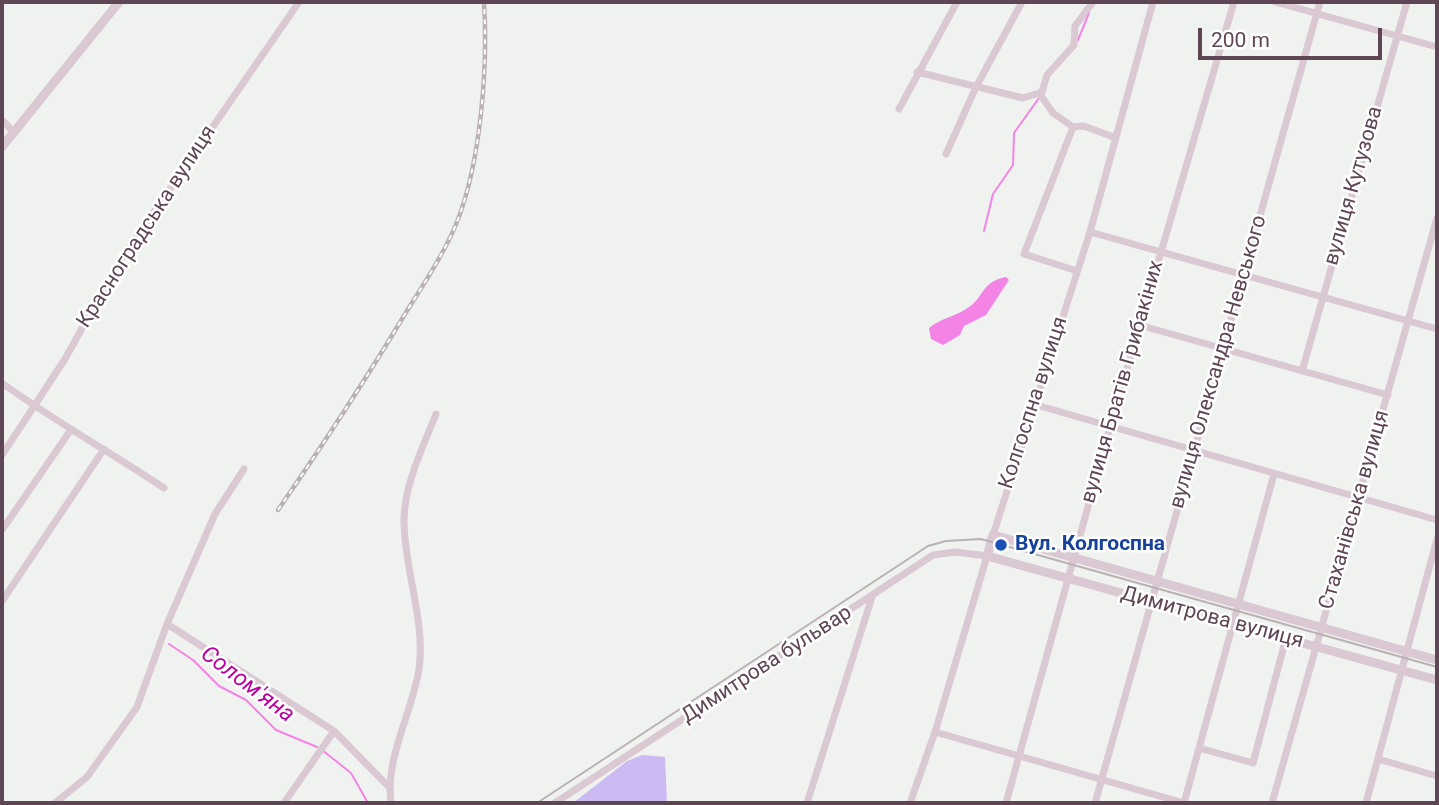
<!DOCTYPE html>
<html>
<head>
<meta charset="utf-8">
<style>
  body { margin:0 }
  #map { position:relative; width:1439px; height:805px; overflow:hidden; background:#eff2ef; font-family:Roboto,sans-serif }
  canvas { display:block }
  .frame { position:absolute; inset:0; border:4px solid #5e4655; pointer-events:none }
  .scale { position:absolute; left:1198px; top:28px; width:184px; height:32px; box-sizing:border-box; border:4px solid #5e4655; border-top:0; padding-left:9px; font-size:21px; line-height:24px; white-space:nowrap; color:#5e4655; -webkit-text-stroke:5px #fff; paint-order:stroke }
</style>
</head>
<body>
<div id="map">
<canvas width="1439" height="805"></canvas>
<div class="frame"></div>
<div class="scale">200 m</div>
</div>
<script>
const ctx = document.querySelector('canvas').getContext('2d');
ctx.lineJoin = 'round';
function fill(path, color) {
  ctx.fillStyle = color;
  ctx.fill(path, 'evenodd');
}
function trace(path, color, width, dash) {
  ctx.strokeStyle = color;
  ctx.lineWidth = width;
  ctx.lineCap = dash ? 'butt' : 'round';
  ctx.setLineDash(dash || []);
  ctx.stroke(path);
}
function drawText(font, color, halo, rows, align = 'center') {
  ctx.font = font + ' Roboto,sans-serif';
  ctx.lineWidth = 5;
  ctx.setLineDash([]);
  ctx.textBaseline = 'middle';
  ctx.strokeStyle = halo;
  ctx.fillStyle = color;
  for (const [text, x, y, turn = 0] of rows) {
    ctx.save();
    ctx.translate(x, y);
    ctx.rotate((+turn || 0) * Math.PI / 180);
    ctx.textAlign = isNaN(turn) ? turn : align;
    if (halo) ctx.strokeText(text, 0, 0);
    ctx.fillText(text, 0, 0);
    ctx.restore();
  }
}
const green = new Path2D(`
  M642 755 665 757 667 803H573L627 761Z`);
const water = new Path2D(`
  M1006 277 1009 280 986 315 964 326 960 335 943 345 931 339 929 328C941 318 957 316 969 307 985 296 981 282 1006 277Z`);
const stream = new Path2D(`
  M1078 40 1089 13
  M984 231 993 194 1013 165 1014 133 1039 98
  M169 644 193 660 219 686 246 700 276 730 317 747
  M322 750 351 773 368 803`);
const minor = new Path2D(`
  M1275 2 1437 47
  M917 72 1023 98 1039 93 1053 113 1073 127
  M1041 95 1047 75 1074 45 1075 26 1093 2
  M899 109 957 2
  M2 120 14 132
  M1073 127 1024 254 1077 271
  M1073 127 1084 126 1116 138
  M946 154 976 87 1022 2
  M1090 232 1437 329
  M1139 325 1388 395
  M1302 371 1407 2
  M2 383C54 421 110 452 164 488
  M1033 404 1437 520
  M2 455 65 359 116 267 299 2
  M2 530 70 431
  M993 535 1090 232 1153 2
  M2 601 104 449
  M167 624 334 731
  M935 732 1184 803 1274 474
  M1199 748 1253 763 1286 638
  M1378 759 1437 776
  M55 803 87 777 137 707 167 624 215 514 244 469
  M284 803 334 731 389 787
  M391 803C385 757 412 714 419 669 426 623 404 568 404 521 404 485 423 447 436 414
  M555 803 933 555 955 552 987 556 935 732 910 803
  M807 803 872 597
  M1006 803 1110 427 1234 2
  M1095 803 1320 2
  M1272 803 1437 218
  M1366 803 1437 539`);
const tertiary = new Path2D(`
  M2 147 119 2
  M1437 660 993 535 987 556 1437 680`);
const tram = new Path2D(`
  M537 803 928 546 946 541 981 539 1437 667`);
const rail = new Path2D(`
  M278 510C322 446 365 381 405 314 423 285 444 254 457 222 481 161 488 66 484 2`);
const markers = [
  [1001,545,7,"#1a4fb4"]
];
const streetNames = [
  ["вулиця Кутузова",1354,186,-74],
  ["Красноградська вулиця",147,227,-57],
  ["вулиця Олександра Невського",1219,362,-74],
  ["вулиця Братів Грибакіних",1123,382,-74],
  ["Колгоспна вулиця",1034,403,-72],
  ["Стаханівська вулиця",1355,510,-74],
  ["Димитрова вулиця",1212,618,15],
  ["Димитрова бульвар",767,665,-33]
];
const transitNames = [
  ["Вул. Колгоспна",1015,545]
];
const waterNames = [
  ["Солом'яна",247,685,37]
];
fill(green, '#ccbaf3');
fill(water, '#f384e5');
trace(stream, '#f384e5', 2);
trace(minor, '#dac8d3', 7);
trace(tertiary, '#dac8d3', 9);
trace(tram, '#bab1b5', 2);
trace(rail, '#bab1b5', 4.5);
trace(rail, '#fff', 2, [5]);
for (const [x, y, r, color] of markers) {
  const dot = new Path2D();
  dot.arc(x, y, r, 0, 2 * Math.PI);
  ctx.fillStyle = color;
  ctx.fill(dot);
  trace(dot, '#fff', 2.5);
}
drawText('21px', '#5e4655', '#fff', streetNames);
drawText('bold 21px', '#164399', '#fff', transitNames, 'left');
drawText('italic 23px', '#b7009f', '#fff', waterNames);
</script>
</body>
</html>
